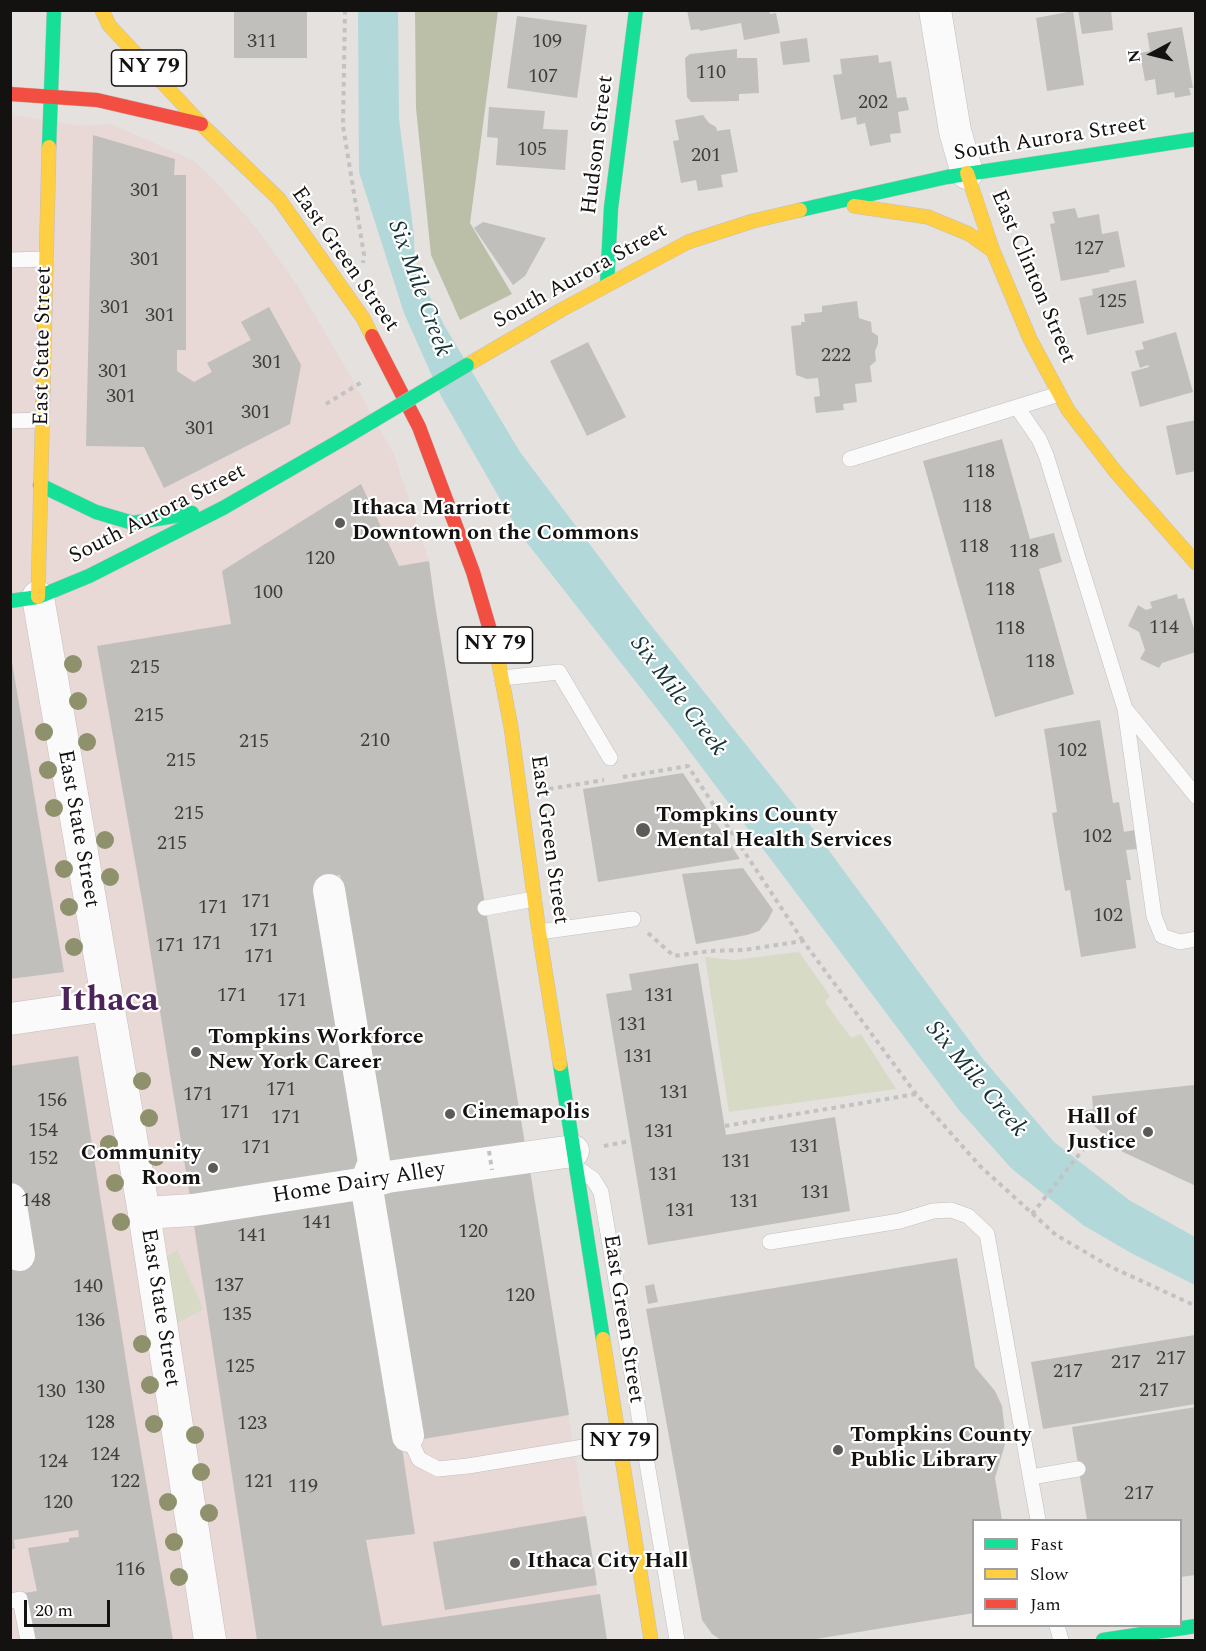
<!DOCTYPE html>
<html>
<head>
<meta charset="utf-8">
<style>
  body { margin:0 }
  #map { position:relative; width:1206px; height:1651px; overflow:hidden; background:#e4e1de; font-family:Spectral,serif }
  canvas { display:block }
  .frame { position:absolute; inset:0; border:12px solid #141211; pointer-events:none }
  .legend { position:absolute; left:972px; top:1519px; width:210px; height:108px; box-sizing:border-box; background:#fff; border:2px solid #a1a0a0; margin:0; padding:8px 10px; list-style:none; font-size:18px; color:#141211 }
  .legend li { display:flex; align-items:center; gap:12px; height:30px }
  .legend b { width:30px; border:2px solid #a1a0a0 }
  .north { position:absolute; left:1122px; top:24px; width:60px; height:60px; -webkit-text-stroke:4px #fff; paint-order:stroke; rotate:263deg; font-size:16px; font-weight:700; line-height:24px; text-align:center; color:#141211 }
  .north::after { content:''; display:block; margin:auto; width:21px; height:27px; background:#141211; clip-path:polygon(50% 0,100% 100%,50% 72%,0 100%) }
  .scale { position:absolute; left:24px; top:1600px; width:86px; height:27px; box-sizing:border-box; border:3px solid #141211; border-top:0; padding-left:8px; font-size:18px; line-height:21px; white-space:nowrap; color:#141211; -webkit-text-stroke:4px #fff; paint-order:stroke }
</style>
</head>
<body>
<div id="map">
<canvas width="1206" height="1651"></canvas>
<div class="frame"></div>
<ul class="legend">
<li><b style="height:8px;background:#16e098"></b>Fast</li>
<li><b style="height:8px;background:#ffcf43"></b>Slow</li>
<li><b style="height:8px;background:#f24e42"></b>Jam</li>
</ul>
<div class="north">N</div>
<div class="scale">20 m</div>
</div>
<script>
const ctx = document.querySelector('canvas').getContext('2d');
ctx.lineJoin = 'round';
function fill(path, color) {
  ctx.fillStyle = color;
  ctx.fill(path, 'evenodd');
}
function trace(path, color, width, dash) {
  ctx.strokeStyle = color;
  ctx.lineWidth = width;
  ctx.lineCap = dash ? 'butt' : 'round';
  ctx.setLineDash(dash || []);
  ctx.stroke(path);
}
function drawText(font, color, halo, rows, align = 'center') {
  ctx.font = font + ' Spectral,serif';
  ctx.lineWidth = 4.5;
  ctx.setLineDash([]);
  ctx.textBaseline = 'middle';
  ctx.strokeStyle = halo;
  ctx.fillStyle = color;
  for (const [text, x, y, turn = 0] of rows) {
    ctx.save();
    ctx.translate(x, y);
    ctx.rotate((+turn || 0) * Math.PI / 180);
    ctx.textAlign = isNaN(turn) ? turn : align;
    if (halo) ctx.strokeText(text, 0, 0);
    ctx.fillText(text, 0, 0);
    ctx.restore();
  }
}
const commercial = new Path2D(`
  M11 115 82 126 111 124 194 161 216 182 257 229 297 285 344 365 394 455 429 561 435 605 605 1640H11Z`);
const green = new Path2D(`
  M799 952 830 996 825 1002 851 1038 861 1034 896 1089 729 1112 705 957 734 960Z
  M177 1250 203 1309 171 1327 146 1270Z`);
const forest = new Path2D(`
  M415 11H498L470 223 512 294 460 320 431 255 416 108Z`);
const water = new Path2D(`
  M358 11H398L399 119 414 236 415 267 444 325 520 452 646 619 810 825 983 1059 1054 1142 1129 1200 1195 1237V1285L1131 1253 1083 1225 1012 1169 959 1110 676 733 520 534 441 396 404 313 359 172Z`);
const building = new Path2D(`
  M234 10H307V58H234Z
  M687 10H769L770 14 776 13 780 33 744 40 741 23 700 31 699 29 691 30Z
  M1078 10H1111L1113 30 1082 34Z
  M1073 11 1084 85 1047 91 1036 18Z
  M517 16 587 25 577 98 507 88Z
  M1182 27 1193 88H1189L1191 95 1175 98 1174 92 1157 95 1155 79 1145 81 1140 53 1150 51 1147 33Z
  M807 38 810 62 783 65 780 42Z
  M737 49V58H757L759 93 739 94V101L691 102 687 97 685 58 690 54Z
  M878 55 879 63 891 61 897 98 906 97 909 110 898 112 901 133 890 134 891 142 870 146 865 123 857 125 856 117 841 120 833 75 842 74 840 59Z
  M489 107 545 111 543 129 568 130 565 170 496 165 498 138 487 137Z
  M703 115 709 123 716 127 717 131 730 129 738 172 721 175 723 187 698 191 696 180 681 183 673 141 679 140 675 120Z
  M93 135 175 159 174 175H186V350H177V371L194 382 212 372 207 363 251 340 241 322 269 307 301 365 290 424 164 488 144 447 86 446Z
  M1075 208 1078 218 1099 214 1102 234 1118 231 1125 267 1109 270 1110 272 1061 281 1050 224 1055 223 1052 212Z
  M483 222 546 238 525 276 513 285 474 228Z
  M1136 280 1144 323 1087 335 1079 298 1093 295 1092 289Z
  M857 301 859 318 871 322 872 332 878 336V344L875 351 876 361 870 366 872 382 855 384 857 402 843 404 844 410 816 413 814 397 820 396 818 378 807 379 796 375 791 326 801 325V322H805L804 314 822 312V306Z
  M1176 332 1193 392 1140 407 1131 372 1149 367 1148 365 1140 368 1135 351 1144 349 1142 342Z
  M588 342 626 417 587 436 550 361Z
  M1196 420V471L1176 475 1166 426Z
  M1002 439 1030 539 1054 533 1062 562 1039 569 1074 694 995 717 923 461Z
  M361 484 399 566 429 561 435 605 525 1144 389 1168 340 875 315 880 365 1171 190 1197 143 906 97 646 231 624 222 571Z
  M1177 594 1178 599 1184 598 1196 635V652L1162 663 1159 668 1140 659 1145 650 1139 632 1128 626 1138 605 1146 610 1152 608 1150 602Z
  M10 650 64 972 10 979Z
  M1100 720 1113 803 1119 802 1124 832 1134 830 1137 849 1126 850 1131 880H1126L1136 948 1081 957 1070 890 1065 891 1052 813 1057 812 1044 729Z
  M683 773 740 859 598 882 583 789Z
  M743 868 773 910 768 920 759 931 747 935 696 944 682 874Z
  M698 963 726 1135 835 1117 850 1211 648 1245 606 994 632 990 629 974Z
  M78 1056 132 1399 173 1640H32L24 1593 37 1591 28 1548 69 1542V1538L79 1537 78 1530 14 1540 15 1549H10V1265L22 1243 10 1171V1066Z
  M1194 1085 1196 1100V1186L1123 1152 1079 1112 1093 1109 1092 1096Z
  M529 1164 569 1415 423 1439 382 1187Z
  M357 1197 397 1449 402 1448 415 1534 366 1540 382 1626 600 1594 607 1640H257L194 1225Z
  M957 1258 975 1367 995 1391 1002 1406 1006 1441 995 1478 1002 1520H974V1613L810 1640H721L712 1634 702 1620 646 1309Z
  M654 1284 658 1302 648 1304 645 1286Z
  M1195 1335 1196 1404 1043 1429 1031 1362Z
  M1196 1407V1575L1180 1577V1520H1087L1072 1427Z
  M586 1516 597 1585 445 1610 433 1542Z`);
const path = new Path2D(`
  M345 10 343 126 364 255 363 263
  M326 404 362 382
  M623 777 688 766 803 941
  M549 789 604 780
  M648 933 674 956 710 951 744 950 803 941 916 1094 980 1166 1056 1235 1111 1267 1196 1306
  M725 1126 916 1094
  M604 1146 630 1141
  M1032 1214 1092 1138`);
const lane = new Path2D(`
  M10 260 46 259
  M1017 407 1039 439 1046 455 1125 709 1154 916 1162 936 1180 942 1196 939
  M10 421 42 420
  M850 459 1059 394
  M502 678 559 672 610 758
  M1127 711 1196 796
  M485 908 534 899
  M539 932 633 919
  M580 1170 593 1179 601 1192 677 1640
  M770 1242 900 1221 933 1211 951 1210 968 1216 987 1234 1038 1520
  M408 1436 419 1459 438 1469 468 1466 620 1441
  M1031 1477 1078 1469
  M10 1601 20 1599 28 1640
  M1057 1626 1061 1640`);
const street = new Path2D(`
  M935 10 955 131 967 173
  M38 597 144 1213 210 1640
  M329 890 374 1162 366 1183 408 1436
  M10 1019 107 1005
  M10 1199 19 1255
  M144 1213 193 1210 366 1183 387 1177 573 1151`);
const fast = new Path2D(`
  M49 147 54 10
  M800 210 947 177 1196 139
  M607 285 611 208 636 10
  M40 485 96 512 133 523 192 513
  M10 601 38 597 89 576 223 508 341 440
  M560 1064 603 1339
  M1103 1640 1196 1626`);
const slow = new Path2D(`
  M102 10 109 25 201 124 279 199 363 318 372 336
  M967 173 993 251 1030 339 1068 410 1115 471 1196 563
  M854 206 928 217 969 234 993 251
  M467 365 561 310 688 242 753 221 800 210
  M38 597 49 147
  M497 654 511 727 539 932 560 1064
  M603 1339 651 1640`);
const jam = new Path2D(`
  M10 94 97 100 201 124
  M372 336 419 427 473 572 497 654`);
const pathBridge = new Path2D(`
  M489 1151 492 1170`);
const fastBridge = new Path2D(`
  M341 440 467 365`);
const trees = [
  [73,664],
  [78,701],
  [44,732],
  [87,742],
  [48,770],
  [54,808],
  [105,840],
  [64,869],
  [110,877],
  [69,907],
  [74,947],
  [142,1081],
  [149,1118],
  [109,1144],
  [156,1157],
  [115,1183],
  [121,1222],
  [142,1344],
  [150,1385],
  [154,1424],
  [195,1435],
  [201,1472],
  [168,1502],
  [209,1513],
  [174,1542],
  [179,1577]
];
const markers = [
  [340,523,6,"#5d5a59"],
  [643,830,8,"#5d5a59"],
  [196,1052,6,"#5d5a59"],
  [450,1114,6,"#5d5a59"],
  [1148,1132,6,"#5d5a59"],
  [213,1168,6,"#5d5a59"],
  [838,1450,6,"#5d5a59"],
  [515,1563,6,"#5d5a59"]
];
const numberNames = [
  ["311",262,43],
  ["109",547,43],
  ["110",711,74],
  ["107",543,78],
  ["202",873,104],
  ["105",532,151],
  ["201",706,157],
  ["301",145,192],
  ["127",1089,250],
  ["301",145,261],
  ["125",1112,303],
  ["301",115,309],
  ["301",160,317],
  ["222",836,357],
  ["301",267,364],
  ["301",113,373],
  ["301",121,398],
  ["301",256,414],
  ["301",200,430],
  ["118",980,473],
  ["118",977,508],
  ["118",974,548],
  ["118",1024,553],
  ["120",320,560],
  ["118",1000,591],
  ["100",268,594],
  ["114",1164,629],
  ["118",1010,630],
  ["118",1040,663],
  ["215",145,669],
  ["215",149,717],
  ["210",375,742],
  ["215",254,743],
  ["102",1072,752],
  ["215",181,762],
  ["215",189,815],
  ["102",1097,838],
  ["215",172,845],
  ["171",256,903],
  ["171",213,909],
  ["102",1108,917],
  ["171",264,932],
  ["171",207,945],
  ["171",170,947],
  ["171",259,958],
  ["171",232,997],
  ["131",659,997],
  ["171",292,1002],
  ["131",632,1026],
  ["131",638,1058],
  ["171",281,1091],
  ["131",674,1094],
  ["171",198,1096],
  ["156",52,1102],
  ["171",235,1114],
  ["171",286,1119],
  ["154",43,1132],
  ["131",659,1133],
  ["131",804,1148],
  ["171",256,1149],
  ["152",43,1160],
  ["131",736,1163],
  ["131",663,1176],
  ["131",815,1194],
  ["148",36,1202],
  ["131",744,1203],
  ["131",680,1212],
  ["141",317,1224],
  ["120",473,1233],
  ["141",252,1237],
  ["137",229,1287],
  ["140",88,1288],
  ["120",520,1297],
  ["135",237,1316],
  ["136",90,1322],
  ["217",1171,1360],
  ["217",1126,1364],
  ["125",240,1368],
  ["217",1068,1373],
  ["130",90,1389],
  ["217",1154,1392],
  ["130",51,1393],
  ["128",100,1424],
  ["123",252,1425],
  ["124",105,1456],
  ["124",53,1463],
  ["122",125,1483],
  ["121",259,1483],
  ["119",303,1488],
  ["217",1139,1495],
  ["120",58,1504],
  ["116",130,1571]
];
const shields = [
  [149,68,75],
  [495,645,75],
  [620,1442,75]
];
const shieldNames = [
  ["NY 79",149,68],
  ["NY 79",495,645],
  ["NY 79",620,1442]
];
const streetNames = [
  ["South Aurora Street",1050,140,-9],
  ["Hudson Street",599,145,-83],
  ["East Green Street",344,260,55],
  ["South Aurora Street",581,277,-29],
  ["East Clinton Street",1032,277,67],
  ["East State Street",44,346,-89],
  ["South Aurora Street",158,515,-27],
  ["East State Street",77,829,80],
  ["East Green Street",548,840,82],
  ["Home Dairy Alley",359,1184,-9],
  ["East State Street",159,1308,81],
  ["East Green Street",622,1319,81]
];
const poiNames = [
  ["Ithaca Marriott",352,510],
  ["Downtown on the Commons",352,535],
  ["Tompkins County",656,817],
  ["Mental Health Services",656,842],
  ["Tompkins Workforce",208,1039],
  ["New York Career",208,1064],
  ["Cinemapolis",462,1114],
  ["Hall of",1136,1119,"right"],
  ["Justice",1136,1144,"right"],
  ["Community",201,1155,"right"],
  ["Room",201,1180,"right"],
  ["Tompkins County",850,1437],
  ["Public Library",850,1462],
  ["Ithaca City Hall",527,1563]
];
const waterNames = [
  ["Six Mile Creek",418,289,70],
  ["Six Mile Creek",677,697,53],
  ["Six Mile Creek",975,1080,50]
];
const townNames = [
  ["Ithaca",109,1003]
];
fill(commercial, '#e8d8d6');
fill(green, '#d7dac5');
fill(forest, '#bbbfa8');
fill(water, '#b3d8da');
fill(building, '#c1bfbc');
trace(lane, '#c2bfbd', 16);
trace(street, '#c2bfbd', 33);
trace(fast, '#c2bfbd', 15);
trace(slow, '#c2bfbd', 15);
trace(jam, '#c2bfbd', 15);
trace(path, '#c3c2c2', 4, [4.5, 4.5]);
trace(lane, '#fbfafa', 15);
trace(street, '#fbfafa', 32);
trace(fast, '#16e098', 14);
trace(slow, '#ffcf43', 14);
trace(jam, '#f24e42', 14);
trace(fastBridge, '#c2bfbd', 15, []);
trace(pathBridge, '#c3c2c2', 4, [4.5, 4.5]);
trace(fastBridge, '#16e098', 14);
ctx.fillStyle = '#8e916b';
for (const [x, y] of trees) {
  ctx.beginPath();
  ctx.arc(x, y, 9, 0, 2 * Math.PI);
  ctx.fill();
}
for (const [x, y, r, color] of markers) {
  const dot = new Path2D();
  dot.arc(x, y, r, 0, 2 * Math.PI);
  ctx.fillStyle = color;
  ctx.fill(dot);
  trace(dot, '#fff', 2);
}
drawText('20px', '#3f3d3c', null, numberNames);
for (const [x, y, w] of shields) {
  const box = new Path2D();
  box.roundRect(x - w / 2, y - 18, w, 36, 4.5);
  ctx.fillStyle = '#fff';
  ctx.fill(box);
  trace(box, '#141211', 1.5);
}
drawText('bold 21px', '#141211', null, shieldNames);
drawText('22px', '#141211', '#fff', streetNames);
drawText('bold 22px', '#141211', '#fff', poiNames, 'left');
drawText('italic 24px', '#143134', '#fff', waterNames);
drawText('bold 34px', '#4c2459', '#fff', townNames);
</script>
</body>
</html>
